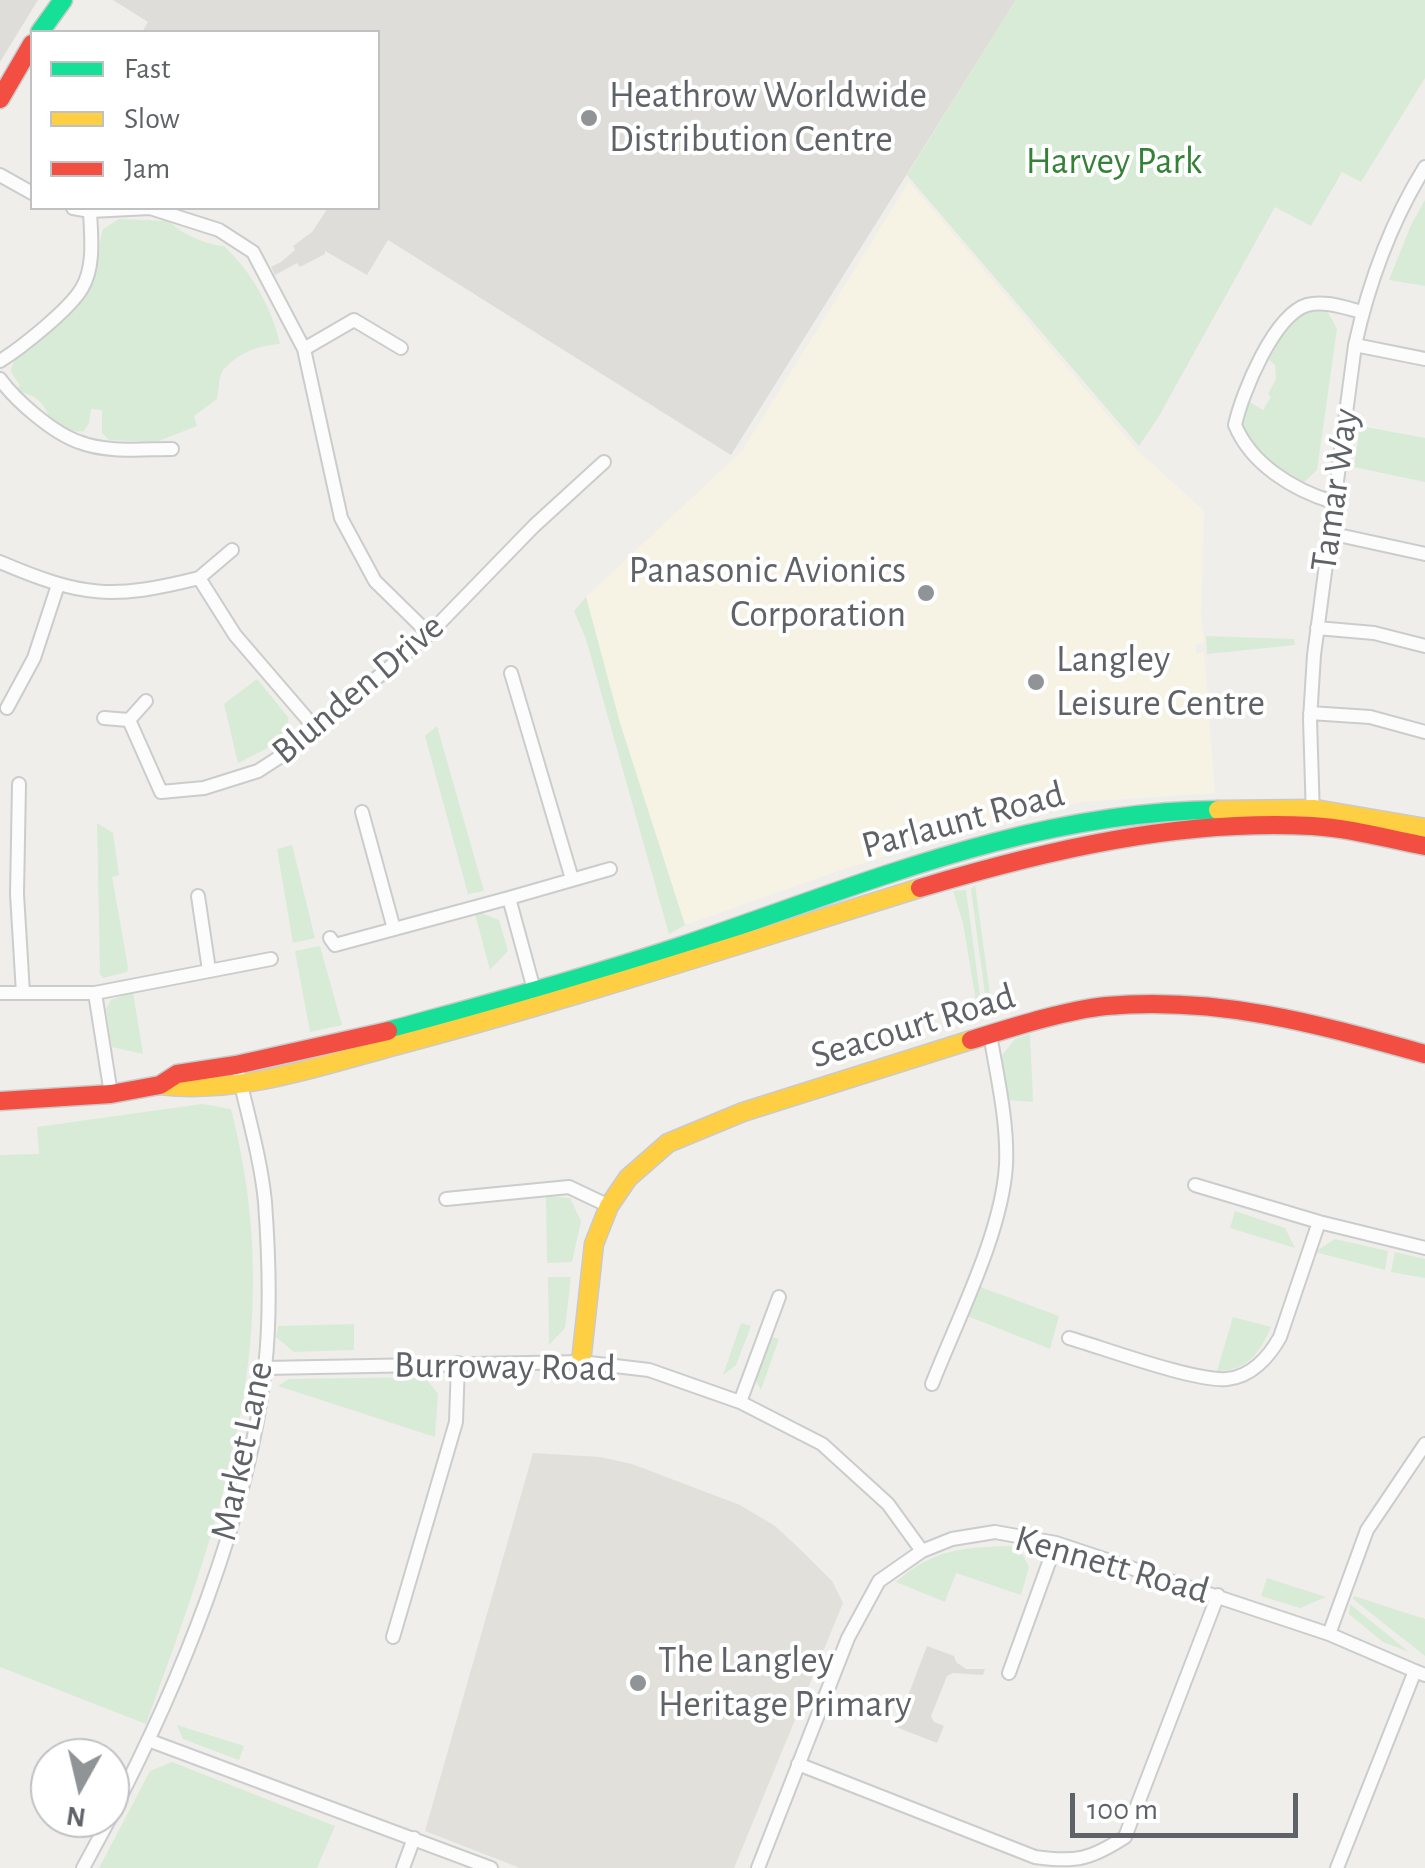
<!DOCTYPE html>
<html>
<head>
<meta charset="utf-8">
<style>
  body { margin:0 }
  #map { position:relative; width:1425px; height:1868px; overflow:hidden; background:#efeeea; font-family:"Alegreya Sans",sans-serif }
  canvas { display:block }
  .legend { position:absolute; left:30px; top:30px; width:350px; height:180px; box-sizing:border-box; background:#fff; border:2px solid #bfc1c3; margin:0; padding:12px 18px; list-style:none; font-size:30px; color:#5f6368 }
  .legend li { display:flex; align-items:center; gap:20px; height:50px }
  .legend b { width:50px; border:2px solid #bfc1c3 }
  .north { position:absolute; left:30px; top:1738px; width:100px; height:100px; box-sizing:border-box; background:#fff; border:2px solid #bfc1c3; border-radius:50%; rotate:188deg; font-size:28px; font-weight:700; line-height:40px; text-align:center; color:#5f6368 }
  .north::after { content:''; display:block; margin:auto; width:35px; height:45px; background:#919496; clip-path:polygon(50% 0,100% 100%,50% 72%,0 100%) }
  .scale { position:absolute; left:1070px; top:1793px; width:228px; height:45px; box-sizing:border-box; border:5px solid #5f6368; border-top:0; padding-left:12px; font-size:30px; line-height:35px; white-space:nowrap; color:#5f6368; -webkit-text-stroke:8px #fff; paint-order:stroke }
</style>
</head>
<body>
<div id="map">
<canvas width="1425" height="1868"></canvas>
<ul class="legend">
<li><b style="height:12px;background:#16e098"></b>Fast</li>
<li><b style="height:12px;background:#ffcf43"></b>Slow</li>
<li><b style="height:12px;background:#f24e42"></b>Jam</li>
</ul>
<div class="north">N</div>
<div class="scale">100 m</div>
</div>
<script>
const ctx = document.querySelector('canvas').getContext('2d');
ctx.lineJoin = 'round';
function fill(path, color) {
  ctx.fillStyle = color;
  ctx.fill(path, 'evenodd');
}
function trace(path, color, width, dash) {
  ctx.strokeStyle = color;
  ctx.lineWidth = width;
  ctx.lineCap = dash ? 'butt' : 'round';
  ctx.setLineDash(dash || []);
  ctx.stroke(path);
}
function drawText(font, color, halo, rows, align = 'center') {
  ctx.font = font + ' "Alegreya Sans",sans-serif';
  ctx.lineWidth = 8;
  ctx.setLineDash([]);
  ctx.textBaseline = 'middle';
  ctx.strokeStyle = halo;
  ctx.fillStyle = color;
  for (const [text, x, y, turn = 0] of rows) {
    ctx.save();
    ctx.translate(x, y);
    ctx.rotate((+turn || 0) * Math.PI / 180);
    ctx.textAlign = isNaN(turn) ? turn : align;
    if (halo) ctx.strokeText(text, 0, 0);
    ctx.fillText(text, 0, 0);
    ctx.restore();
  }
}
const commercial = new Path2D(`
  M909 182 1137 450 1204 511 1201 614 1204 643 1196 644V653H1204L1215 793 1081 802 993 823 841 870 685 925 620 723 586 597 742 451Z`);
const industrial = new Path2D(`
  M0 0H38L0 62Z
  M113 0H1016L731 455 388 240 367 275 325 251V254L300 267 297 263 275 275 271 267 281 262 295 250 293 246 312 232 328 208H378V32H142L148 22Z
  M927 1646 954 1656 956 1662 966 1669H985L983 1675 953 1673 947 1676 931 1716 934 1722 944 1726 937 1743 896 1727Z`);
const education = new Path2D(`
  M533 1453 600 1457 632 1464 740 1505 775 1526 803 1552 832 1581 843 1603 734 1868H520L425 1831Z`);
const green = new Path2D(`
  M1016 0H1425V78L1361 182 1342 172 1311 226 1275 207 1159 416 1139 446 907 175Z
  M1425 200V286L1389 280 1411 225Z
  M119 219 169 221C181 234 207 245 224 246 252 273 271 306 280 344 260 345 240 352 226 367 217 375 220 389 217 399L194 416 197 426 156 442 109 440 102 433V410L91 409 89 423 84 431C70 434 60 425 49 418 46 404 34 394 20 392L17 389 20 385 11 372C12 348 50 333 66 317 92 291 94 262 103 229Z
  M1309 309H1326L1337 329 1317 470 1300 486C1266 461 1230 448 1248 401L1263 410 1271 397 1268 394 1276 379 1275 365 1269 360 1289 323Z
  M1360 426 1425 438V482L1354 467Z
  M586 597 620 723 685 925 669 934 586 639 574 611Z
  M1206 636 1294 639 1295 645 1207 654Z
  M257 679 288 717 289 727 266 749 238 763 224 704Z
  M437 726 484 891 468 894 425 736Z
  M97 823 113 833 119 875 112 877 128 967 127 972 103 978 100 974Z
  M292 845 315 938 293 943 277 849Z
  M975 885 993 1016 988 1017 971 889Z
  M966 890 983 1018 979 1019 963 923 953 891Z
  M481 913 499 920 508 951 490 970 475 914Z
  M320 946 342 1025 310 1032 295 951Z
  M133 992 143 1054 112 1047 106 1009 111 1000Z
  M1030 1034 1033 1102 1006 1100 1000 1058 1015 1039Z
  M202 1104 231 1109C289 1334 223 1514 146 1724L0 1667V1155L39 1154 37 1127Z
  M546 1196 570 1198 581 1221 572 1262 547 1263Z
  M1235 1211 1285 1228 1295 1248 1230 1228Z
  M1335 1239 1388 1251 1385 1270 1315 1252Z
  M1395 1252 1425 1259V1278L1391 1272Z
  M548 1277H571L565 1328 549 1345Z
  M975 1285 1059 1316 1050 1349 965 1315Z
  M1233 1317 1271 1327C1260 1353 1247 1371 1217 1371Z
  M741 1323 751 1326 736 1365 723 1375Z
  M354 1324V1350L294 1352 276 1337 278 1326Z
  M769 1336 779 1339 761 1390 754 1377Z
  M425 1377 438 1394 435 1437 278 1386 289 1379Z
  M1008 1546 1019 1548 1029 1567 1021 1595 956 1573 945 1602 896 1582C934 1549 960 1548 1008 1546Z
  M1267 1578 1326 1597 1300 1608 1261 1596Z
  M1354 1596 1425 1619V1656L1353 1599Z
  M1350 1604 1409 1652 1383 1642 1349 1614Z
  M177 1725 244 1746 239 1760 183 1739Z
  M172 1762 335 1826 317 1868H99L150 1771Z`);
const street = new Path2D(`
  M0 175 32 193
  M73 208 90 211 150 208 219 230 253 252 304 349 341 518 375 581 429 634
  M1355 345 1425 359
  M304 349 354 320 401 348
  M0 361C21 348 70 309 82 288 95 266 91 236 90 211
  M0 379C16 401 53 433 79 442 107 453 142 449 172 449
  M1333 502C1293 490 1251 464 1235 425 1242 393 1274 315 1307 305 1324 300 1346 308 1362 312
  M1329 533 1425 554
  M0 562C82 597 112 600 199 578L235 635 315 728
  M199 578 232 550
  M1317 628 1374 633 1425 646
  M511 673 572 879
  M7 708 34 658 58 585
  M1310 713 1370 717 1425 732
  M104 718 129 720 161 792 204 788 258 771 292 749 429 634 534 526 604 462
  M129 720 146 701
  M19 784 17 894 23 993
  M362 812 394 929
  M1313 817 1310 719 1314 655 1355 345C1369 282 1391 222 1425 167
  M198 896 209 970
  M330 938 335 945 509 898
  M0 993H95
  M536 997 509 898 610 869
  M111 1094 95 993 271 959
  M1195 1185 1319 1222 1425 1248
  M446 1199 569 1187 609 1206
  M1069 1338C1104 1348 1195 1382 1227 1379 1251 1377 1269 1357 1280 1337L1319 1222
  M265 1368 581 1362 649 1370 740 1402 822 1444 888 1504 922 1551
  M932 1384C957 1320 1002 1233 1006 1165 1008 1122 997 1076 990 1034
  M740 1402 779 1297
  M1329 1634 1367 1530 1425 1444
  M393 1637 456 1422 458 1363
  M1009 1673 1056 1543
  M148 1740 491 1868
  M798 1764 1035 1857C1076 1863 1091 1859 1125 1837L1218 1595
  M110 1817C179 1685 248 1518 265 1368 271 1314 269 1256 265 1202 261 1160 248 1116 239 1076
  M83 1868 110 1818
  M403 1868 414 1838
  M758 1868 848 1638 879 1581 922 1551 952 1539 995 1532 1056 1543 1329 1634 1415 1671
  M1337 1868 1415 1671 1425 1675`);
const fast = new Path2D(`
  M40 32 63 0
  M388 1031C486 1004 585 978 681 946 857 887 1029 811 1218 810`);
const slow = new Path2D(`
  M1218 810 1315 809 1425 828
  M160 1085C243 1095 325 1064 405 1043 578 997 749 941 920 888
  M581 1362 594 1244 609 1206 628 1178 668 1143 743 1112 971 1040`);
const jam = new Path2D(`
  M0 99 32 44
  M920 888C1047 850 1179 819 1312 826 1350 828 1388 839 1425 846
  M971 1040C1010 1028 1066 1010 1106 1006 1220 996 1317 1024 1425 1054
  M0 1101 111 1094 160 1085 177 1074 236 1065 388 1031`);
const markers = [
  [589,118,10,"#919496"],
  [926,593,10,"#919496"],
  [1036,682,10,"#919496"],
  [638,1683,10,"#919496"]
];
const poiNames = [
  ["Heathrow Worldwide",609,96],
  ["Distribution Centre",609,140],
  ["Panasonic Avionics",906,571,"right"],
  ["Corporation",906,615,"right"],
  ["Langley",1056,660],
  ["Leisure Centre",1056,704],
  ["The Langley",658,1661],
  ["Heritage Primary",658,1705]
];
const parkNames = [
  ["Harvey Park",1114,162]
];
const streetNames = [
  ["Tamar Way",1335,490,-82],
  ["Blunden Drive",358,689,-40],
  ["Parlaunt Road",963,820,-15],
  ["Seacourt Road",913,1026,-17],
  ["Burroway Road",505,1367,1],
  ["Market Lane",242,1451,-78],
  ["Kennett Road",1112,1565,16]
];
fill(commercial, '#f7f3e4');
fill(industrial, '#dfddda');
fill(education, '#e2e0da');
fill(green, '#d8ebd6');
trace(street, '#cbcccc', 16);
trace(fast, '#cacacb', 21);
trace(slow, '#cacacb', 21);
trace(jam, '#cacacb', 21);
trace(street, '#fdfcfc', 12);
trace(fast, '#16e098', 18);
trace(slow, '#ffcf43', 18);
trace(jam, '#f24e42', 18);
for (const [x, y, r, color] of markers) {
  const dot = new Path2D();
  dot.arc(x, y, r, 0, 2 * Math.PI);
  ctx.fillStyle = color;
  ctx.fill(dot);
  trace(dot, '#fff', 4);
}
drawText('38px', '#5f6368', '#fff', poiNames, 'left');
drawText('38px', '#348238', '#fff', parkNames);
drawText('38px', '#5f6368', '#fff', streetNames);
</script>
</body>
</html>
